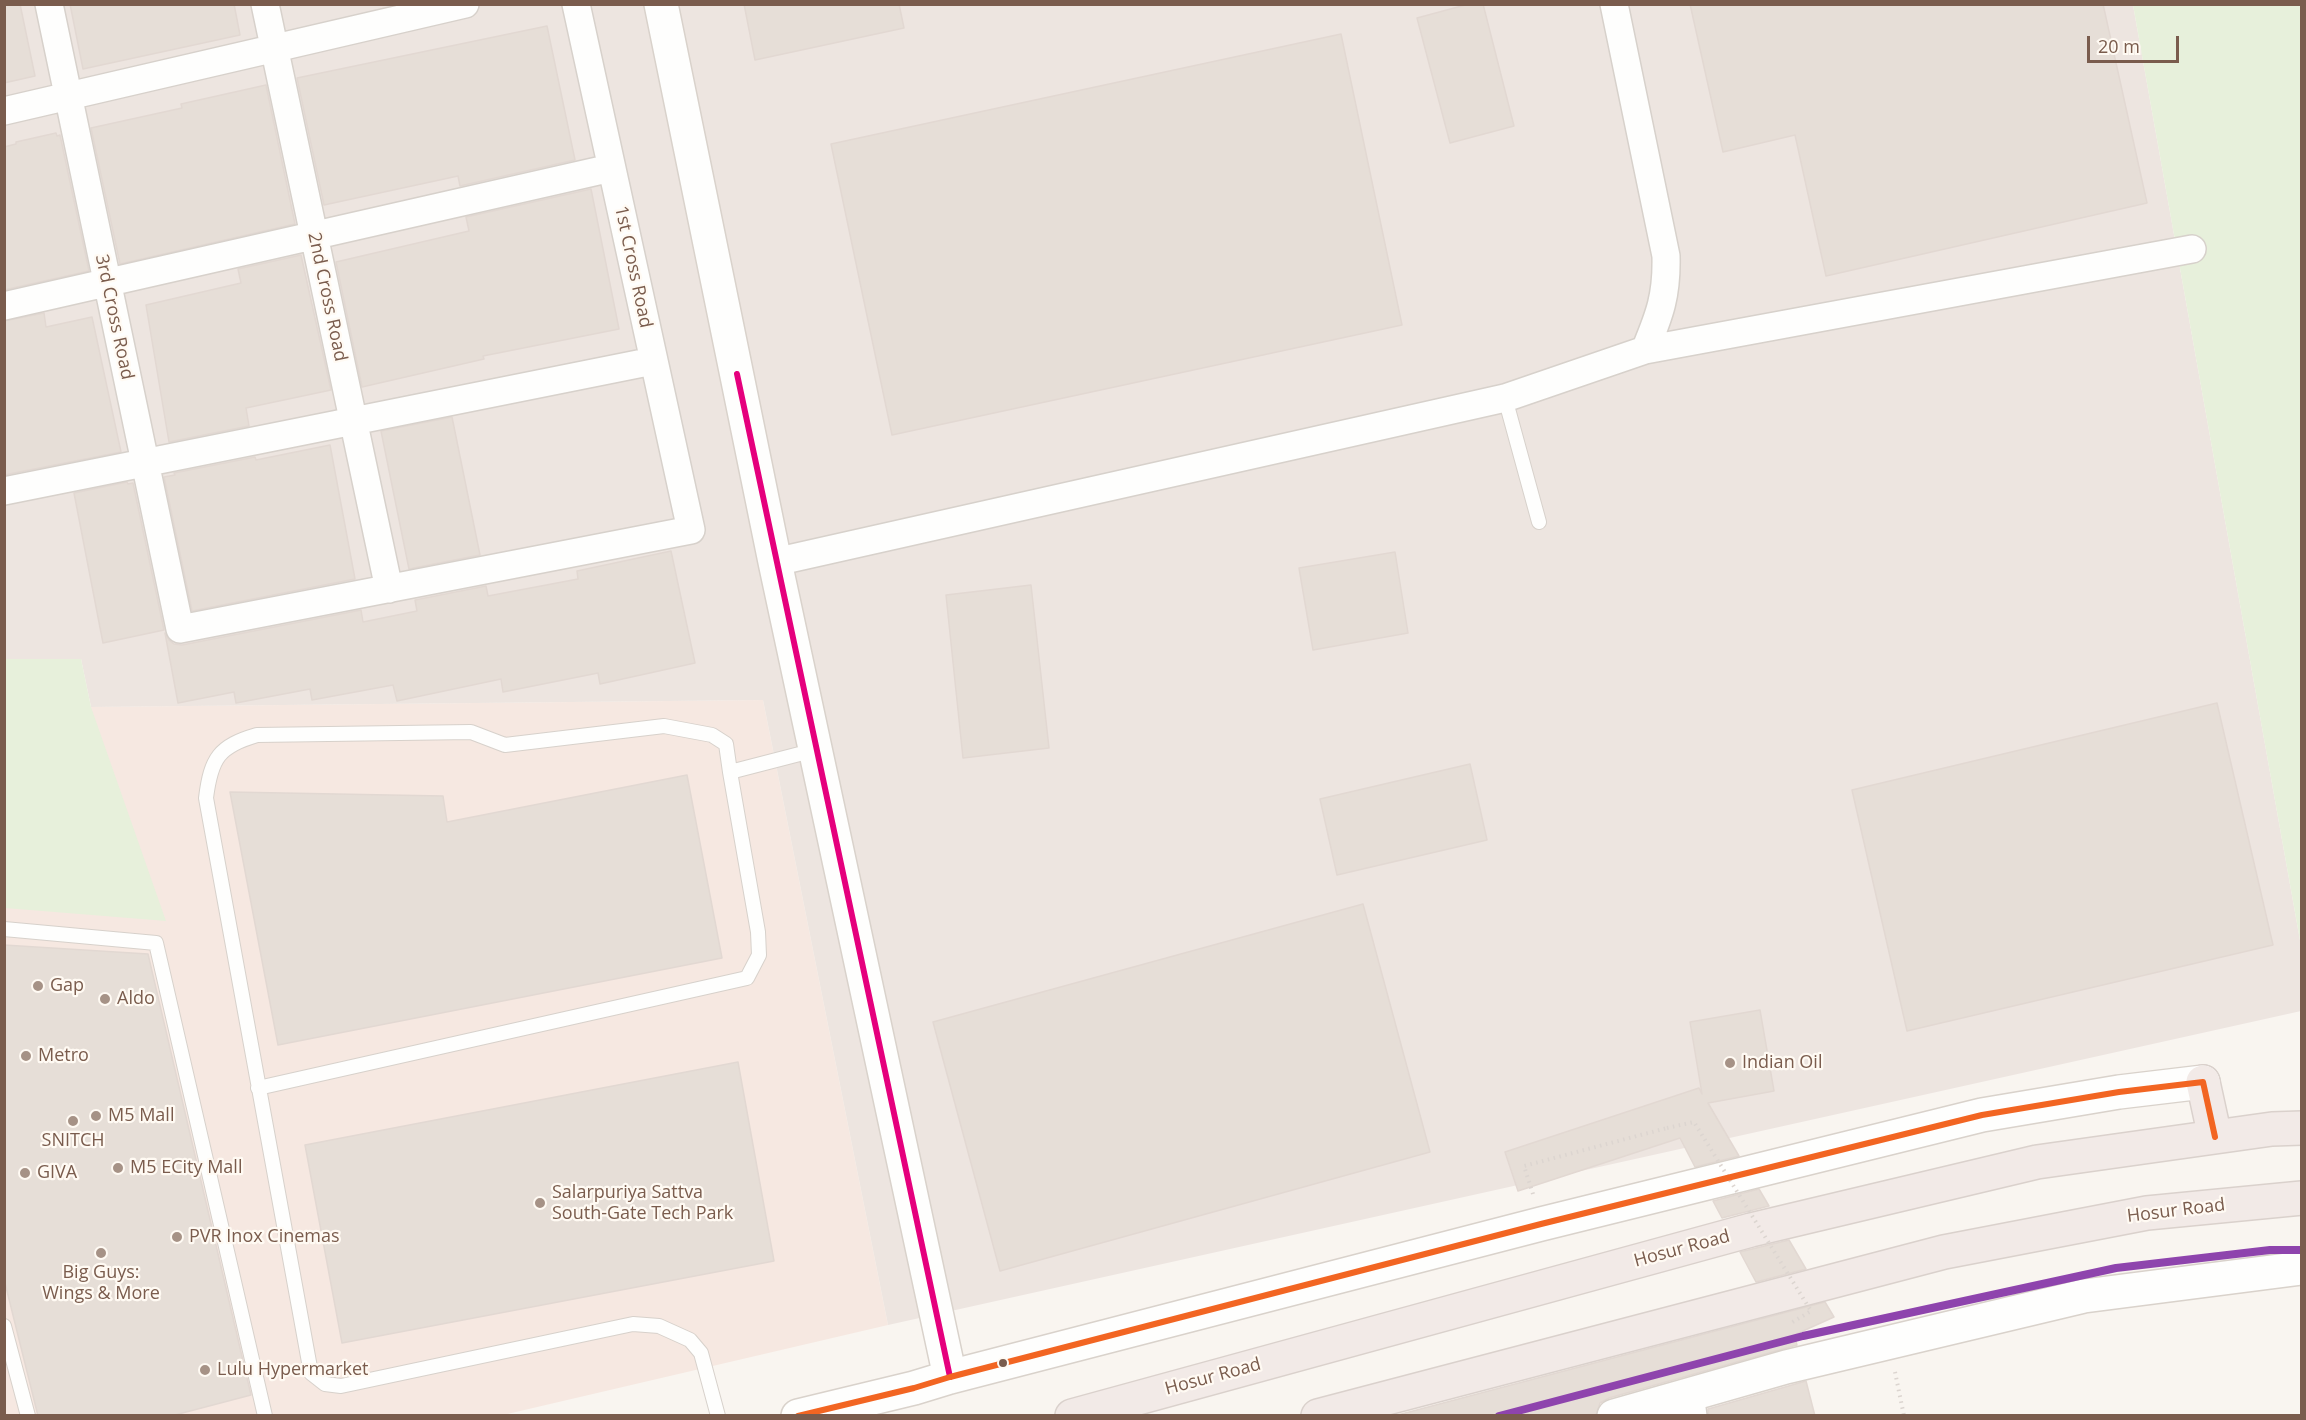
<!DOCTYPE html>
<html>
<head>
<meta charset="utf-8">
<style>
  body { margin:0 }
  #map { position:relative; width:2306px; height:1420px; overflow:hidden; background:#f9f5f0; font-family:"Open Sans",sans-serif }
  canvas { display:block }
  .frame { position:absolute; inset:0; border:6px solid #7a5c4d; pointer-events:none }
  .scale { position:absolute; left:2087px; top:36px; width:92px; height:27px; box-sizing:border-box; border:3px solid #7a5c4d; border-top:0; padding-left:8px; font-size:18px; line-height:21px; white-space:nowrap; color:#7a5c4d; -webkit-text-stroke:4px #fffaf3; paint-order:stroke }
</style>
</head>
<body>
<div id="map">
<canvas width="2306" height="1420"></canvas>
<div class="frame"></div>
<div class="scale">20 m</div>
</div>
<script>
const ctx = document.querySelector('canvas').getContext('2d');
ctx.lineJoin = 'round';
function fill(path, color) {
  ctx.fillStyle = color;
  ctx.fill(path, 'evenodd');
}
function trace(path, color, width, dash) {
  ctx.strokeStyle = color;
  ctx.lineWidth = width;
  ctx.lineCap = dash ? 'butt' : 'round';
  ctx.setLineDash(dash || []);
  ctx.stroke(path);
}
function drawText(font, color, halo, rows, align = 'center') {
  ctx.font = font + ' "Open Sans",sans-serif';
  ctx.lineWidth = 4.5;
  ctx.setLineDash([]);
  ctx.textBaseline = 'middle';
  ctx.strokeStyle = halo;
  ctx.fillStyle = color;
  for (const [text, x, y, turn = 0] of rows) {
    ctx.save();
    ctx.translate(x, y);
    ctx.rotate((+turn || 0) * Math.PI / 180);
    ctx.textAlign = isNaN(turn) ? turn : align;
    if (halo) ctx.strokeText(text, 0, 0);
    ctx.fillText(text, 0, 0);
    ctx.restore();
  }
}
const commercial = new Path2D(`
  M4 659 91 707 763 700 888 1325 503 1415H5Z`);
const industrial = new Path2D(`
  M4 5H2133L2301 946V1011L888 1325 763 700 91 707 81 659H5Z`);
const green = new Path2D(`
  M2133 5H2301V946Z
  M4 659H81L91 707 166 921 5 908Z`);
const building = new Path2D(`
  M4 4H20L35 76 4 83Z
  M70 4H234L240 35 83 69Z
  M744 4H899L904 28 755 60Z
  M1469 4H1483L1514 126 1450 143 1417 18Z
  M1690 4H2103L2147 203 1826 276 1795 135 1723 152Z
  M547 26 575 160 460 186 458 176 324 205 297 78Z
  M1341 34 1402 325 892 435 831 144Z
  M266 85 295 224 120 264 91 128 182 108 181 104Z
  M56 133 57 136 60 135 89 271 4 290V147L16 144V142Z
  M591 189 619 329 483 356 484 359 362 387 336 262 469 231 466 217Z
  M301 255 331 390 246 408 249 426 169 442 146 305 241 283 238 269Z
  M44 313 46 327 92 317 121 452 4 475V321Z
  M452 417 480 555 409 569 381 431Z
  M330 445 355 579 192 611 164 477 175 475 174 473 255 457 256 460Z
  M127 482 128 484 133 483 164 630 103 643 74 493Z
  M671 551 695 663 600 684 598 673 503 692 501 679 397 701 393 685 312 700 310 689 236 703 234 692 178 703 165 633 169 640 174 644 182 645 361 610 363 622 417 611 415 600 486 586 488 596 578 579 577 571Z
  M1395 552 1408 633 1313 650 1299 568Z
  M1031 585 1049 748 963 758 946 595Z
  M2217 703 2273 945 1907 1031 1852 790Z
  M1470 764 1487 840 1337 875 1320 799Z
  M687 775 722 958 278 1045 230 792 443 796 447 822Z
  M1363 904 1430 1152 1000 1271 933 1022Z
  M4 945 148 954 251 1395 171 1416H38L4 1279Z
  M1760 1010 1774 1091 1708 1103 1739 1156 1695 1167 1680 1138 1518 1191 1505 1152 1699 1088 1702 1094 1690 1022Z
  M738 1062 774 1261 342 1343 305 1145Z
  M1759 1189 1769 1206 1722 1218 1713 1201Z
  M1789 1240 1806 1269 1756 1282 1740 1252Z
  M1825 1302 1834 1317 1794 1335 1797 1345 1609 1398 1600 1403 1596 1416H1394Z
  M1806 1381 1815 1416H1708V1409Z`);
const path = new Path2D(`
  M1533 1194 1524 1166 1667 1128
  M1895 1372 1904 1416`);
const lane = new Path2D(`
  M1505 398 1539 522
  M4 929 156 943 265 1416
  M258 1088 747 978 759 955 758 932 730 772
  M4 1326 28 1416
  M718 1416 701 1353 690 1340 659 1326 633 1324 341 1386 325 1384 311 1373 206 798C211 758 219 746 257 735L471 732 505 745 664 726 712 735 726 744 730 772 815 750`);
const street = new Path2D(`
  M49 4 180 629 691 530 576 4
  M265 4 389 589
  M4 111 465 4
  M4 306 611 168
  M1645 350 2192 249
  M4 491 653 361
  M775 562 1505 398 1645 350C1660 314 1667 295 1666 256L1614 4
  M1690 1393 1693 1416`);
const secondary = new Path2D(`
  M661 4 775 562 950 1377
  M798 1416 914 1388 950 1377 1541 1224 1982 1115 2119 1092 2203 1082
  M1614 1416 1786 1367 2084 1296 2302 1268`);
const highway = new Path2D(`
  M2203 1082 2215 1137
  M1072 1416 1751 1230 2037 1162 2272 1129 2302 1128
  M1318 1416 1944 1252 2147 1213 2302 1198`);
const pathBridge = new Path2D(`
  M1667 1128 1694 1122 1811 1311 1791 1323`);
const bus1 = new Path2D(`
  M737 374 950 1377`);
const bus2 = new Path2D(`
  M798 1416 914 1388 950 1377 1541 1224 1982 1115 2119 1092 2203 1082 2215 1137`);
const metro1 = new Path2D(`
  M1499 1416 1803 1336 2116 1268 2270 1250H2302`);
const markers = [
  [38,986,6,"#a69286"],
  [105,999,6,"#a69286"],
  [26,1056,6,"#a69286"],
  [1730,1063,6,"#a69286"],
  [96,1116,6,"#a69286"],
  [73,1121,6,"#a69286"],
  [118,1168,6,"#a69286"],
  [25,1173,6,"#a69286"],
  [540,1203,6,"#a69286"],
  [177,1237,6,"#a69286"],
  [101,1253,6,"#a69286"],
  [1003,1363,5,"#7a5c4d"],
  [205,1370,6,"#a69286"]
];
const streetNames = [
  ["1st Cross Road",633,267,78],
  ["2nd Cross Road",327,297,78],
  ["3rd Cross Road",114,317,78],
  ["Hosur Road",2176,1211,-7],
  ["Hosur Road",1682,1249,-15],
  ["Hosur Road",1213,1377,-15]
];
const poiNames = [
  ["Gap",50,986],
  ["Aldo",117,999],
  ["Metro",38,1056],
  ["Indian Oil",1742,1063],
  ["M5 Mall",108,1116],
  ["SNITCH",73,1141,"center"],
  ["M5 ECity Mall",130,1168],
  ["GIVA",37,1173],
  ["Salarpuriya Sattva",552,1193],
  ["South-Gate Tech Park",552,1214],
  ["PVR Inox Cinemas",189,1237],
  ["Big Guys:",101,1273,"center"],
  ["Wings & More",101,1294,"center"],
  ["Lulu Hypermarket",217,1370]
];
fill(commercial, '#f6e8e1');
fill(industrial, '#ede5e0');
fill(green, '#e7f0db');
fill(building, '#e6ded7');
trace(building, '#e2d8d2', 1.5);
trace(lane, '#d7d1cb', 16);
trace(street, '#d7d1cb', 30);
trace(secondary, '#d9d2cb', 36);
trace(highway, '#dad1cc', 36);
trace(path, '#dcd5d0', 4, [1.5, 4.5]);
trace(lane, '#fefefd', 14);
trace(street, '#fefefd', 27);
trace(secondary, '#fefefd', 33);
trace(highway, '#f2eae7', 33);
trace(pathBridge, '#dcd5d0', 4, [1.5, 4.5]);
trace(bus1, '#e5007d', 6);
trace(bus2, '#f26522', 6);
trace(metro1, '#8e44ad', 8);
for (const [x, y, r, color] of markers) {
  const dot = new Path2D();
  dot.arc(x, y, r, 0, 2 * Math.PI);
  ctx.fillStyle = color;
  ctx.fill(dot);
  trace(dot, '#fffaf3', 2);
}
drawText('18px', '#7a5c4d', '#fffaf3', streetNames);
drawText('18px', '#7a5c4d', '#fffaf3', poiNames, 'left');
</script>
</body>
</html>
